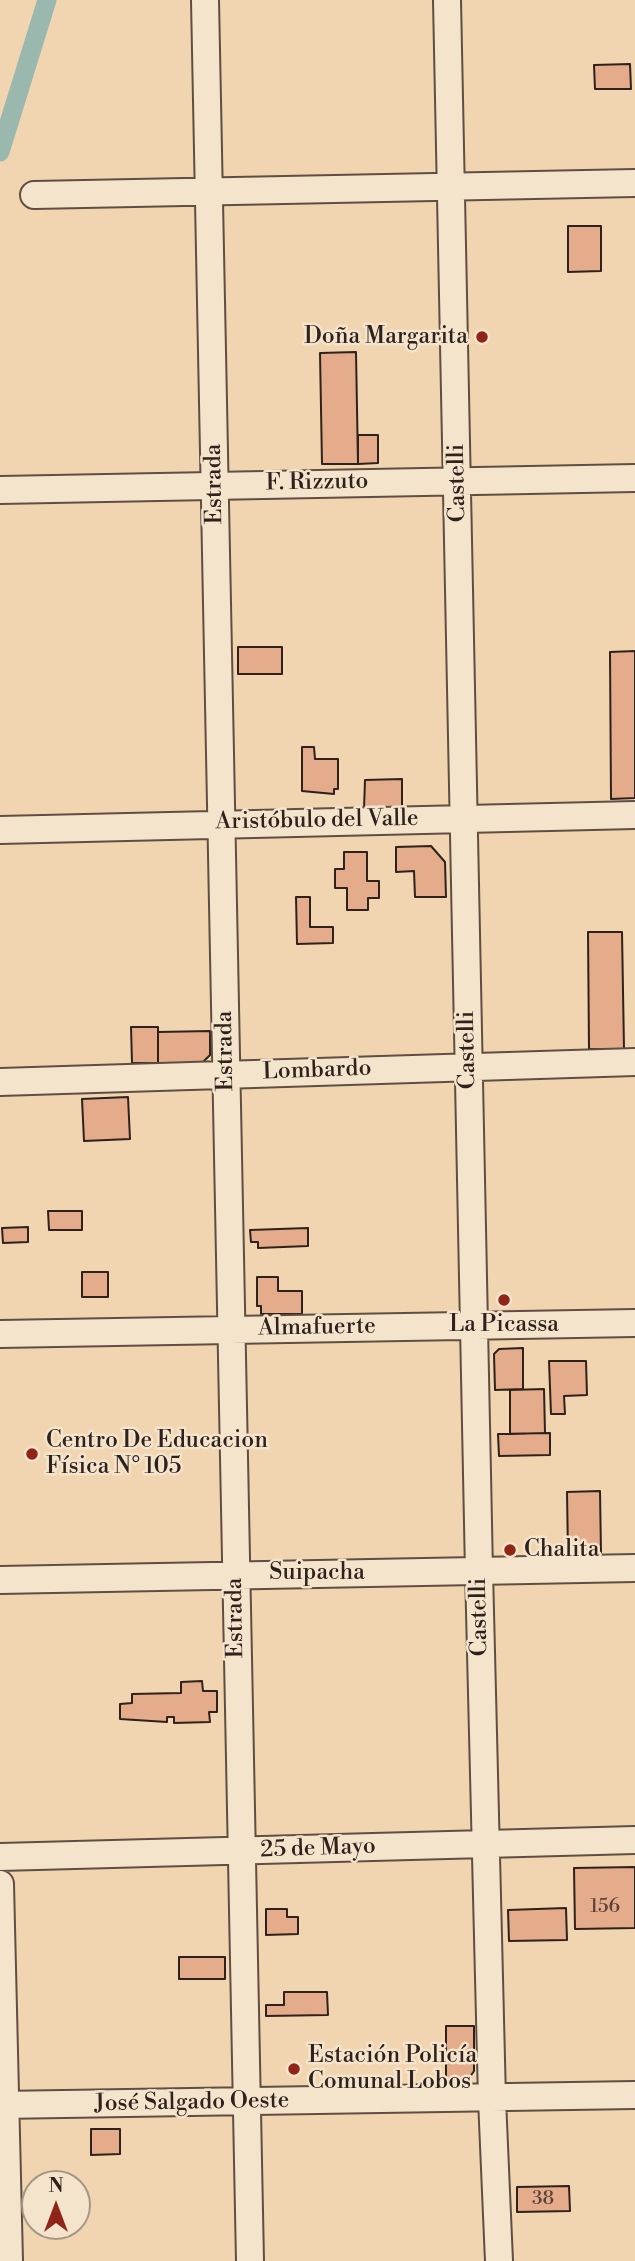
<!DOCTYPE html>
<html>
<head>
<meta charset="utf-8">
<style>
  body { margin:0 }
  #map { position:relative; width:635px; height:2261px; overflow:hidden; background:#f0d5b0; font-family:"Libre Bodoni",serif }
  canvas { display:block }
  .north { position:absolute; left:21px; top:2170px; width:70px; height:70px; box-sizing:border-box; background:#f5e4cc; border:2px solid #a69686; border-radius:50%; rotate:0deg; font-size:19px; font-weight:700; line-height:28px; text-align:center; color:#2f211d }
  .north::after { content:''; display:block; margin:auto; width:24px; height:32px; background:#8f2418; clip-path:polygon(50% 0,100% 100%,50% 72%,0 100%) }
</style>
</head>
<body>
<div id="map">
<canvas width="635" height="2261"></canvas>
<div class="north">N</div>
</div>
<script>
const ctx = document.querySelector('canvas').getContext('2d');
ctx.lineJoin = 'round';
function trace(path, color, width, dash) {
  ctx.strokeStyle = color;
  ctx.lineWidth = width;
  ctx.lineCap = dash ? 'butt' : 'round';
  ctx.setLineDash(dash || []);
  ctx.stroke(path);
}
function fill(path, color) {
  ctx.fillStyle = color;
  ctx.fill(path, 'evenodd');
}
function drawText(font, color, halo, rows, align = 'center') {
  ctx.font = font + ' "Libre Bodoni",serif';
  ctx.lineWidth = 5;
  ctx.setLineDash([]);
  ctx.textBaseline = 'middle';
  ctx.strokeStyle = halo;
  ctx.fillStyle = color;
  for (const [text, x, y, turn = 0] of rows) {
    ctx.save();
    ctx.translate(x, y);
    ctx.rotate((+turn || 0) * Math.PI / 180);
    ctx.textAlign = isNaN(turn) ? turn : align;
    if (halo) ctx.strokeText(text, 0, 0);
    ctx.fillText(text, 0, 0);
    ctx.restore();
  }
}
const canal = new Path2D(`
  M0 152 47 0`);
const building = new Path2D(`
  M630 64 631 89H595L594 65Z
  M568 226H601V271L568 272Z
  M356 352 358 464H322L320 353Z
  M358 435H378V463L358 464Z
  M238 647H282V674H238Z
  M635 651V798L611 799 610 652Z
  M302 747H314L315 759H338V789H334V794L302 791Z
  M402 779V808L364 809 365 780Z
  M431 846 445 862 446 897H415L414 871 396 872V847Z
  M344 852H367V881H379V898H368V910H347V888H335V869H344Z
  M296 897H310V927H333V943L297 944Z
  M588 932H622L624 1049H589Z
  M131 1027H158V1063H132Z
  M210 1031V1055L202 1063H158V1032Z
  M128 1097 130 1139 84 1141 82 1099Z
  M48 1211H82V1230H49Z
  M28 1227V1242L3 1243 2 1228Z
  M308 1228V1246L258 1248V1242H251L250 1230Z
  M82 1272H108V1297H82Z
  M257 1277H278V1291H302V1314H261V1306H257Z
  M523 1348V1389L495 1390 494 1354 499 1349Z
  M549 1361H586L587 1395 564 1396 565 1414H551Z
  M544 1389 545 1433 510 1434V1390Z
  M550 1433V1455L499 1456 498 1434Z
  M600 1491 601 1554 568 1555 567 1492Z
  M202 1681 203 1691H217V1712H209L210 1722 174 1723V1717H167V1722L120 1719V1704L132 1703V1694L181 1693V1682Z
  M635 1867V1928L575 1929 574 1868Z
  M566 1908 567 1940 509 1941 508 1910Z
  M266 1909H287V1917H298V1934L266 1935Z
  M179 1957H225V1979H179Z
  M284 1992H327L328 2015 266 2016V2005H284Z
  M446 2026H474V2071L467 2081H446Z
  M91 2129H120V2154L91 2155Z
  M569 2186 570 2211 517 2212V2187Z`);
const minor = new Path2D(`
  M205 0 250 2261
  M447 0 479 1571 492 2099 499 2261
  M34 195 635 183
  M0 490 635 478
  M0 830 635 815
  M0 1082 635 1062
  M0 1334 635 1323
  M0 1580 635 1568
  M0 1857 635 1840
  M0 1884 9 2261
  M0 2105 635 2095`);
const markers = [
  [482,337,7,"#8f2418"],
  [504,1300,7,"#8f2418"],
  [32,1454,7,"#8f2418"],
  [510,1550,7,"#8f2418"],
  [294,2069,7,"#8f2418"]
];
const numberNames = [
  ["156",605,1907],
  ["38",543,2199]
];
const poiNames = [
  ["Doña Margarita",468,337,"right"],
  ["La Picassa",504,1325,"center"],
  ["Centro De Educacion",46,1441],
  ["Física N° 105",46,1467],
  ["Chalita",524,1550],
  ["Estación Policía",308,2056],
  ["Comunal Lobos",308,2082]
];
const streetNames = [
  ["F. Rizzuto",317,483,-1],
  ["Castelli",458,483,-91],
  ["Estrada",215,484,-91],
  ["Aristóbulo del Valle",317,821,-1],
  ["Castelli",468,1050,-91],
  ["Estrada",226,1051,-91],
  ["Lombardo",317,1071,-2],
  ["Almafuerte",317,1328,-1],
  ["Suipacha",317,1573],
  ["Castelli",480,1617,-91],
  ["Estrada",236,1618,-91],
  ["25 de Mayo",318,1849,-2],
  ["José Salgado Oeste",192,2103,-1]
];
trace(canal, '#9ab8ae', 19);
fill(building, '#e4ac8b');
trace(building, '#2f211d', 2);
trace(minor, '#5f4e42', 30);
trace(minor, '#f5e4cc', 26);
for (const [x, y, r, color] of markers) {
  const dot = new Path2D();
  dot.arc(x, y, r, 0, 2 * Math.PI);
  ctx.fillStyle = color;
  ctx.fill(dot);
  trace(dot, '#f5e4cc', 2.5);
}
drawText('19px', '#5c4438', null, numberNames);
drawText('23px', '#2f211d', '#f5e4cc', poiNames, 'left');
drawText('23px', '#2f211d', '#f5e4cc', streetNames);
</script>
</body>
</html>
